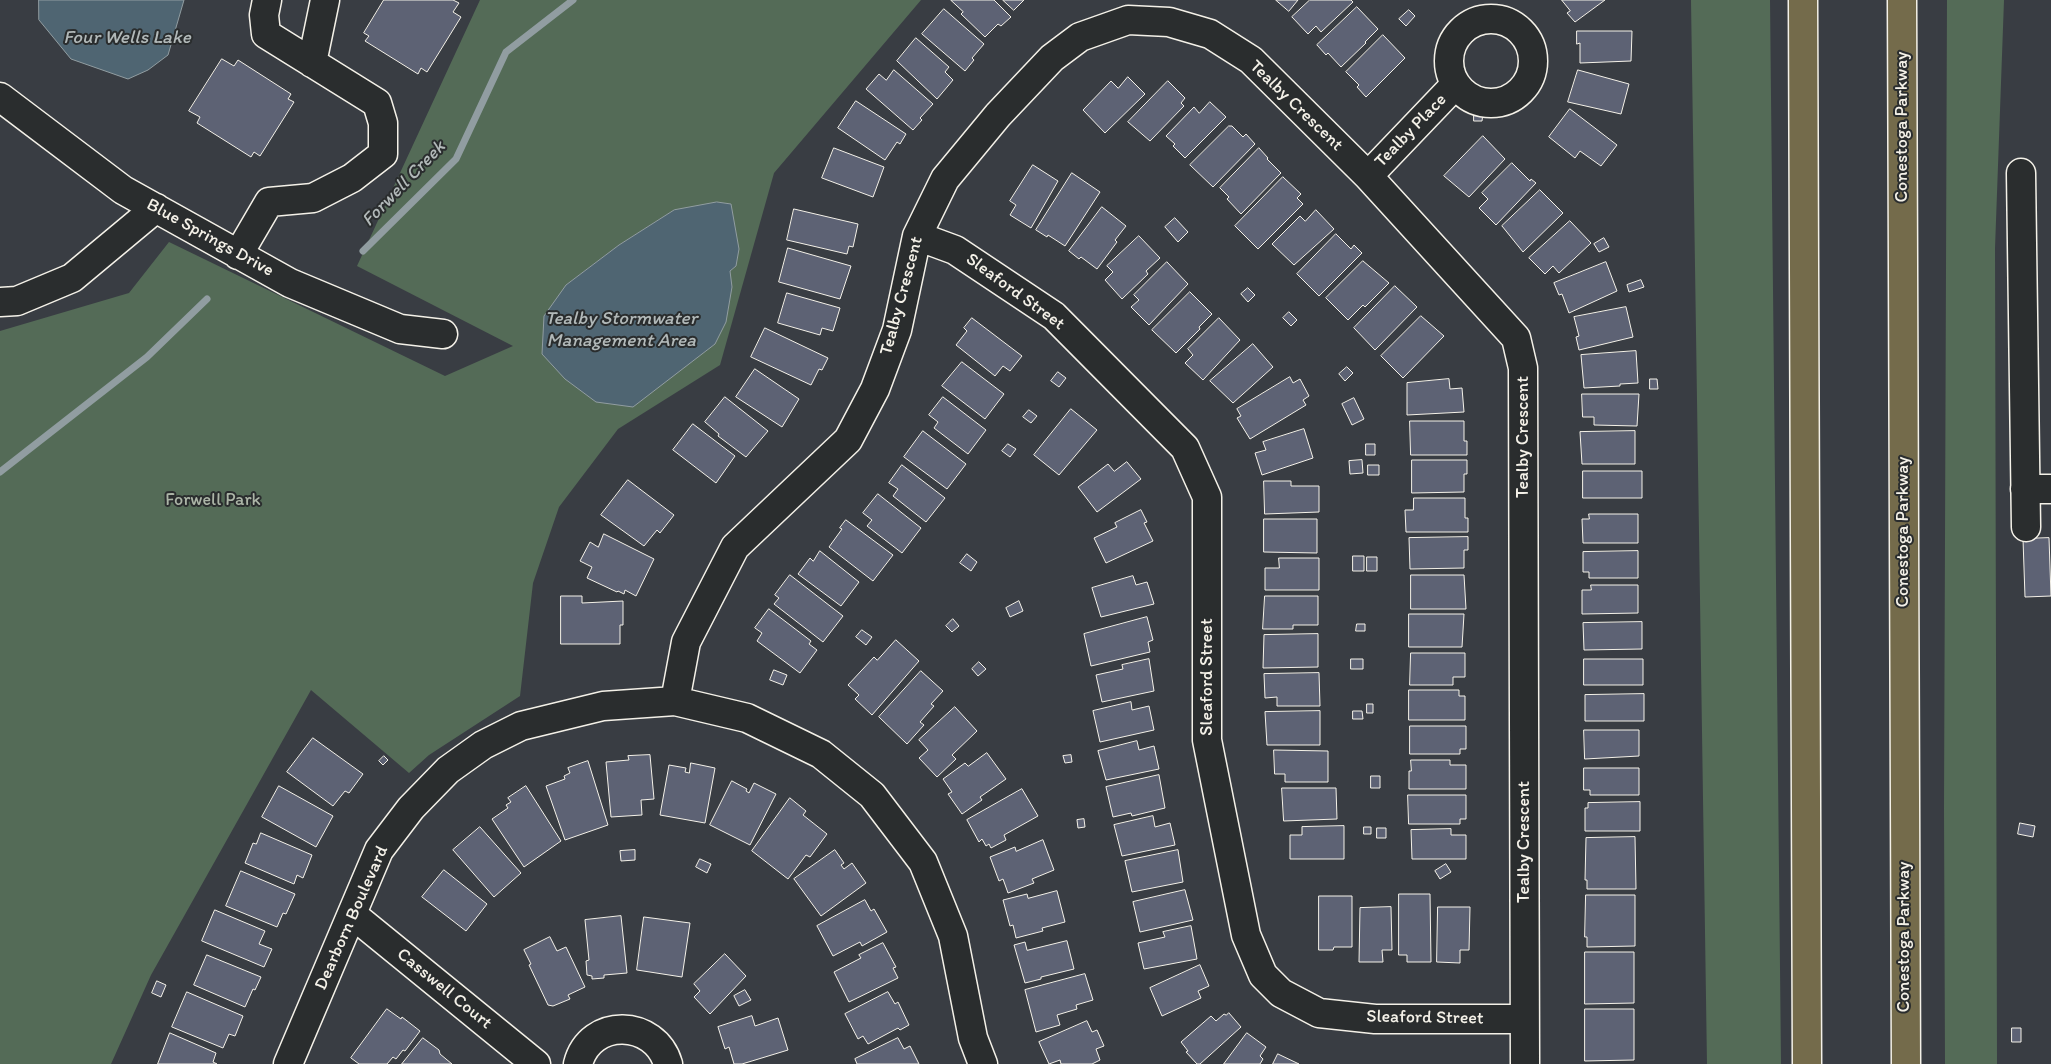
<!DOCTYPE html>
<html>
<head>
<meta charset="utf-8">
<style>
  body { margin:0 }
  canvas { display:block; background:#393d43 }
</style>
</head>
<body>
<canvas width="2051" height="1064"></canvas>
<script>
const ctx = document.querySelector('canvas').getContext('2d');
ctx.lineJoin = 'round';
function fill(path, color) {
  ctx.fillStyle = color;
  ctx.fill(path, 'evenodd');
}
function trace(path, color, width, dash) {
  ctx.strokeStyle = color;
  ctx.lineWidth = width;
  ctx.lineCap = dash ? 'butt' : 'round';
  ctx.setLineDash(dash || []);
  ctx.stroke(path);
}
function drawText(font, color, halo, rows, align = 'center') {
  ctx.font = font + ' Itim,sans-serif';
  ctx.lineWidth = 4;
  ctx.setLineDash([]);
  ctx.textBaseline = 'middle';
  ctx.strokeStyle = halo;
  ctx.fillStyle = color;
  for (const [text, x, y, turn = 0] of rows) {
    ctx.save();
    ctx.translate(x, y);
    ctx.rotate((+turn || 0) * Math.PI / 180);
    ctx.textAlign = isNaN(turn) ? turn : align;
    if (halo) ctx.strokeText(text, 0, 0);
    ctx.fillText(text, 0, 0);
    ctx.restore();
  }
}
const green = new Path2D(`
  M480 0H921L774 173 720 365 618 429 559 507 533 583 520 696 429 755 409 773 311 690 151 975 111 1064H0V331L129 293 169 242 445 376 513 346 357 266ZM674 210 736 266 730 271 715 344 675 374 566 285 619 245Z
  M1691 0H1770L1781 1064H1707Z
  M1947 0H2004L1995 248 1997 1064H1945L1944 808Z`);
const water = new Path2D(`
  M39 0H184L168 55 148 70 128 79 71 59 39 20Z
  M717 202 731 204 739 249 736 266 730 271 732 287 726 322 715 344 633 407 596 402 565 379 542 354 544 316 566 285 619 245 674 210Z`);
const stream = new Path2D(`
  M363 251 456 159 506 52 573 0
  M0 472 147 357 207 299`);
const building = new Path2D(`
  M384 0H453L459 3 453 12 461 17 427 72 421 68 418 74 365 41 369 36 364 33Z
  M951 0H994L1011 17 1001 26 998 24 985 37 961 14 963 12Z
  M1003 0H1024L1014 10Z
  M1276 0H1298L1289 11Z
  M1310 0H1351L1353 2 1321 32 1316 26 1308 34 1292 17Z
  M1562 0H1605L1575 22 1567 13 1570 11Z
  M1357 7 1378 29 1365 42 1366 43 1341 67 1328 53 1326 55 1317 45Z
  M944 9 984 44 972 58 974 60 965 71 922 34Z
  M1409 10 1415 16 1406 26 1399 19Z
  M1577 31H1632L1631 61 1580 63V43L1577 44Z
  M1383 35 1405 58 1366 97 1357 87 1359 85 1346 72Z
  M916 38 949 67 945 72 953 80 937 99 897 61Z
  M222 59 234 66 238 60 291 94 288 99 294 102 260 156 254 152 251 157 197 123 200 117 189 111Z
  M894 70 933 104 920 118 922 120 913 130 866 89 879 74 886 80Z
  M1578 70 1629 84 1621 114 1568 102Z
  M1128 77 1145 94 1105 133 1083 110 1111 81 1118 88Z
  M1168 81 1185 98 1181 103 1184 106 1150 141 1128 122Z
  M856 101 906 134 900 144 897 142 885 160 838 128Z
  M1210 102 1226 117 1185 158 1173 146 1175 144 1166 136 1194 107 1199 113Z
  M1570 109 1617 145 1601 166 1580 151 1575 158 1549 137Z
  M1474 113H1483L1482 121H1474Z
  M1229 126H1232L1243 137 1246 134 1255 144 1213 187 1190 165Z
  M1483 136 1505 159 1469 197 1444 176Z
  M834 148 884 167 873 197 822 178Z
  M1259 148 1268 158 1267 159 1281 173 1241 214 1227 199 1229 197 1220 188Z
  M1512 163 1530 181 1531 179 1536 183 1496 225 1479 208 1488 199 1482 193Z
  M1033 165 1058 181 1031 228 1010 215 1016 205 1010 201Z
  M1072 173 1100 192 1065 246 1048 235 1047 237 1036 230Z
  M1283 177 1301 194 1297 198 1303 204 1258 249 1235 226Z
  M1540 190 1563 213 1523 252 1502 226Z
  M1102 207 1126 226 1115 240 1117 242 1097 269 1081 257 1079 259 1069 251Z
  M794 209 858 224 853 247 849 246 847 254 787 240Z
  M1316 210 1334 229 1294 265 1272 244 1300 216 1305 221Z
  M1175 218 1188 232 1178 242 1165 227Z
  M1570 221 1591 243 1559 273 1553 266 1545 274 1529 258Z
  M1336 234 1351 249 1354 245 1362 253 1319 296 1297 274Z
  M1139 236 1160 258 1146 271 1148 274 1122 299 1105 280 1113 272 1107 266Z
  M1604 238 1609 247 1599 252 1594 244Z
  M788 248 851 266 840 299 779 282Z
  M1363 261 1389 283 1365 307 1363 305 1348 320 1326 298Z
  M1167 262 1188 284 1149 325 1131 307 1139 300 1134 295Z
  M1606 262 1617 291 1569 313 1562 294 1559 295 1554 283Z
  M1641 280 1644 287 1629 292 1627 285Z
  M1395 286 1417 307 1375 350 1354 328Z
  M1248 288 1255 295 1248 302 1241 294Z
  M1190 292 1212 314 1199 327 1200 329 1176 353 1152 330Z
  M787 293 840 308 833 331 822 328 820 335 778 323Z
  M1626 307 1633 337 1579 350 1576 337 1579 336 1574 317Z
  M1289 312 1297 320 1291 326 1283 318Z
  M1421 316 1444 336 1403 378 1381 356Z
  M972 318 1022 356 1010 371 1003 366 995 376 956 345 967 331 964 328Z
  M1219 318 1240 340 1203 380 1185 363 1193 355 1188 349Z
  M765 328 828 358 822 370 819 369 811 385 751 357Z
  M1253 344 1273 367 1233 403 1210 381Z
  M1636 351 1638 383 1620 384V386L1584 388 1581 355Z
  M962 362 1004 394 985 419 942 386Z
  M1347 367 1353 373 1345 381 1339 374Z
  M755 369 799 399 782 427 736 397Z
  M1058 372 1066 378 1059 387 1051 381Z
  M1290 377 1293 383 1300 379 1309 396 1303 400 1306 405 1250 439 1237 418 1241 416 1237 409Z
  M1449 379 1450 389 1462 388 1464 412 1407 415V383Z
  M1650 379H1657L1658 389H1650Z
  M1582 394H1639L1637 426 1594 425V417H1583Z
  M725 397 768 431 746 457 718 436 719 434 705 422Z
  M943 397 986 430 968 454 934 428 938 422 929 415Z
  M1354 398 1364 419 1352 425 1342 404Z
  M1071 409 1097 430 1059 475 1034 455Z
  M1029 410 1037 416 1031 423 1023 417Z
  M1410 421H1464V441H1467V455H1411Z
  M693 424 735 456 716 483 673 450Z
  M1304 429 1313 458 1262 475 1255 453 1266 450 1263 442Z
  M923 431 966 464 947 489 904 457Z
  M1635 431V464H1582L1580 432Z
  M1008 444 1016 449 1010 457 1002 451Z
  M1366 444H1375V455H1366Z
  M1362 460 1363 473 1350 474 1349 461Z
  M1412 460H1467V474H1464V492L1412 493Z
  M1127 462 1141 479 1097 512 1078 487 1108 464 1114 471Z
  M902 465 945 498 926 522 893 496 898 489 889 483Z
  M1368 465H1379V475H1368Z
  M1583 471H1642V498H1583Z
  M628 480 674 515 660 533 657 530 644 546 601 515Z
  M1264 481H1291V486H1319V512L1265 514Z
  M878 494 921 528 902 553 867 526 872 520 863 513Z
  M1414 498H1465V518H1468V532H1406L1405 510H1413Z
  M1141 510 1147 522 1144 523 1153 541 1106 563 1094 538 1117 527 1115 523Z
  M1589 514H1638V543H1583L1582 519H1589Z
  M1264 519H1317V553L1264 552Z
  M846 520 893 555 873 581 829 547 842 529 840 528Z
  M604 534 654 559 636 596 625 590 624 594 618 591 617 592 587 578 592 567 580 561 590 542 598 547Z
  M1468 537V550H1464V568L1410 569 1409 538Z
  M2049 538 2051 596 2025 597 2023 539Z
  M820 551 859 582 841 606 798 574 810 558 813 561Z
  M1638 551V578H1589V572H1583V552Z
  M967 554 977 562 971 571 960 563Z
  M1353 556H1364V571H1353Z
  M1367 557H1377V571H1367Z
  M1279 558H1319V590H1265V568H1279Z
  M790 575 843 616 823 642 774 604 779 598 775 595Z
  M1411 575H1464L1466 609H1411Z
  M1133 576 1136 585 1147 582 1154 604 1101 617 1092 588Z
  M1591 585H1638V613L1582 614V590H1591Z
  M561 596H582V603L623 601V625H620V644H561Z
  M1265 596H1318V625H1293V629H1263Z
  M1019 601 1023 611 1010 617 1006 608Z
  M769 609 811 641 809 644 817 650 800 673 757 641 762 633 755 628Z
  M1409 614H1464L1462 647H1409Z
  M1147 617 1153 640 1148 642 1150 652 1091 666 1084 634Z
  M953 619 959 626 952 632 946 626Z
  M1642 622V649L1584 650 1583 623Z
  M1357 624H1365V631H1356Z
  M862 630 872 637 866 645 856 637Z
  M1318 634V667L1263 668 1264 635Z
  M896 640 919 661 872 715 855 699 859 695 848 685 874 657 877 660Z
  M1411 653H1465V677H1453V685H1410Z
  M1149 659 1154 691 1102 702 1096 675 1123 669 1122 665Z
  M1351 659H1363V669H1351Z
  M1584 659H1643V685H1584Z
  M979 662 986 669 978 676 972 669Z
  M774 670 787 675 783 685 770 680Z
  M921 671 943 691 931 704 934 706 920 722 924 725 907 744 879 717Z
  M1319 673 1320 706H1277V697L1265 698 1264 674Z
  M1409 690H1459V696H1465V720H1409Z
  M1644 694V721H1585V695Z
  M1131 702 1132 710 1149 706 1154 730 1100 742 1093 711Z
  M1367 704H1373V713H1367Z
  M955 707 977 731 952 755 956 759 937 777 919 758 928 750 919 740Z
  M1320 711V745H1267L1265 712Z
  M1353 711H1362L1363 719H1353Z
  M1410 726H1466V749H1460V754H1410Z
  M1584 730H1639V756L1585 759Z
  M313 738 363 774 349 793 345 791 333 806 287 772Z
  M1137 741 1139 750 1154 746 1159 769 1106 780 1098 751Z
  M1274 750 1328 751V782H1285V774H1275Z
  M987 753 1006 779 980 797 982 800 962 814 948 794 952 792 943 779 965 763 968 766Z
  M650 755 654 799 641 800 642 815 611 817 606 762 629 760 628 756Z
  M1071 755 1072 762 1065 763 1063 756Z
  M384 756 388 760 383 765 379 761Z
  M1411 760H1450V765H1466V789H1409V771H1411Z
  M588 761 608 825 565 840 546 786 565 779 564 776 570 773 568 768Z
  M691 763 715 768 705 823 660 815 669 765 686 768 685 772 689 773Z
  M1584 768H1639V795H1590V790H1584Z
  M1159 775 1165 808 1132 816 1131 813 1113 817 1106 787Z
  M1371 776H1380V788H1371Z
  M732 781 747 789 746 791 749 793 754 783 776 794 750 845 710 825Z
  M279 786 333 816 316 847 262 817Z
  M526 786 561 841 524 867 492 819 508 808 506 805 511 802 508 798Z
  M1282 788H1336L1337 819 1284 821Z
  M1022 789 1038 816 1004 835 1006 840 991 848 989 844 986 846 982 839 979 842 967 820Z
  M1408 795H1466V819H1460V824H1409Z
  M790 798 806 811 803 815 827 834 810 857 806 855 788 879 752 851Z
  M1640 802V831H1585V808H1588V803Z
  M1153 816 1155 827 1170 823 1175 845 1122 856 1114 825Z
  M1084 819 1085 827 1078 828 1077 820Z
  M2020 823 2035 826 2033 837 2018 834Z
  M1344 826V859H1290V835H1302V827Z
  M480 827 521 873 494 897 453 850Z
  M1364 827H1371V834H1364Z
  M1377 828H1386V838H1377Z
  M1451 829V835H1466V859H1412L1411 830Z
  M261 833 312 855 303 878 297 875 294 884 245 863 253 843 256 844Z
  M1635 837 1636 889H1587V880H1585L1586 838Z
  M1043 840 1054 870 1032 879 1034 883 1008 893 1003 879 999 881 990 857 1015 847 1016 851Z
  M635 850V860L621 861 620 851Z
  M835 850 844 863 841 865 844 869 852 863 866 883 821 916 794 879Z
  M1178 850 1183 882 1132 892 1125 861Z
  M700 859 711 864 707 873 696 867Z
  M1446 864 1451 872 1440 879 1435 871Z
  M444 870 487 904 466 931 422 897Z
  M241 871 295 894 286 914 283 913 277 927 226 906Z
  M1185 890 1193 920 1140 932 1133 902Z
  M1057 891 1065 922 1042 928 1043 931 1016 938 1013 925 1010 926 1003 900 1027 894 1028 898Z
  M1399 894H1430L1431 962H1407V955H1399Z
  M1586 895H1635V946L1587 947V937H1585Z
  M1319 896H1352V947H1334L1333 950H1319Z
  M865 900 871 911 874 909 887 932 862 946 860 942 833 956 817 926Z
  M1391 907 1392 950H1382L1383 962H1359L1360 908Z
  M1438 907H1470L1469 950H1460V963L1437 962Z
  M215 910 265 931 259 944 272 949 264 967 202 941Z
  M621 916 627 973 604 975V978L592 979V976L587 975 586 961 589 960 585 920Z
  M644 917 690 923 682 977 637 970Z
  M1191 926 1197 959 1144 969 1138 943 1165 937 1163 932Z
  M550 937 557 951 566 947 585 987 568 995 570 999 553 1006 548 1005 529 965 531 964 524 950Z
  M1067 941 1074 969 1041 977V979L1025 983 1014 945 1025 942 1027 950Z
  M883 943 896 967 893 968 898 978 849 1002 834 972 861 958 859 955Z
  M1585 952H1634V1003L1585 1004Z
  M725 954 746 976 710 1014 694 997 700 991 694 984Z
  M207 955 261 977 255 990 253 989 245 1007 194 985Z
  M1200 965 1209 986 1198 991 1201 998 1162 1016 1150 988Z
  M1085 974 1093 1000 1076 1005 1077 1009 1057 1015 1060 1025 1036 1032 1025 990Z
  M157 981 166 985 161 997 152 993Z
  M745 990 751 1000 739 1006 734 996Z
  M187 992 243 1016 235 1036 229 1034 223 1048 172 1027Z
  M888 992 895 1004 898 1002 909 1025 900 1030 898 1028 868 1044 863 1036 858 1039 845 1014Z
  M387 1009 401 1019 402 1017 420 1031 405 1051 403 1050 396 1059 393 1057 387 1064H359L351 1058Z
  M1585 1009H1634V1060L1585 1061Z
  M1229 1013 1241 1027 1200 1064H1197L1186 1052 1188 1051 1181 1042 1211 1016 1216 1021 1224 1014 1226 1015Z
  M752 1016 755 1026 778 1018 788 1050 742 1064H734L729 1047 725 1049 718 1027Z
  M1087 1021 1092 1032 1097 1030 1104 1046 1096 1049 1100 1060 1092 1064H1061L1060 1060 1049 1064 1039 1042Z
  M2012 1028H2021V1042H2012Z
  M170 1033 216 1053 213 1062 217 1064H158Z
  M1247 1033 1266 1047 1260 1056 1263 1059 1260 1064H1224Z
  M423 1038 439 1050 440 1054 452 1064H402Z
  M898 1038 904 1049 910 1046 919 1064H857L855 1059Z
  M1278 1054 1299 1064H1273Z`);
const minor = new Path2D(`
  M1449 61a42 42 0 1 1 84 0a42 42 0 1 1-84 0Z
  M312 63 325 0
  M0 97 123 190 290 283 400 329 443 334
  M2021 173 2026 527
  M1368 176 1455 85
  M917 236 955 250 1054 316 1185 448 1207 497V740L1246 935 1263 975 1281 993 1319 1013 1375 1019H1524
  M238 255 269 202 313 198 352 178 383 154V123L377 103 266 34 264 15 267 0
  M0 302 17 301 72 278 156 208
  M2025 489H2051
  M675 701 686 642 735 547 848 440 875 389 897 330 917 236 945 179 998 115 1052 58 1080 37 1128 20 1169 22 1210 34 1251 60 1368 176 1516 338 1523 368 1525 1064
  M353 915 536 1064
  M288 1064 379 850 411 808 448 770 483 745 521 726 603 706 675 701 747 718 821 754 872 795 923 862 953 936 973 1038 983 1064
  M578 1064C590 1017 655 1019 668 1064`);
const highway = new Path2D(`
  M1803 0 1807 1064
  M1902 0 1906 1064`);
const streetNames = [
  ["Tealby Crescent",1296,106,44],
  ["Conestoga Parkway",1902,127,-90],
  ["Tealby Place",1411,131,-46],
  ["Blue Springs Drive",210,238,29],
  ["Sleaford Street",1015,292,36],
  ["Tealby Crescent",902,296,-75],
  ["Tealby Crescent",1523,437,-90],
  ["Conestoga Parkway",1903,532,-90],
  ["Sleaford Street",1207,677,-90],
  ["Tealby Crescent",1524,842,-90],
  ["Dearborn Boulevard",352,918,-66],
  ["Conestoga Parkway",1904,937,-90],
  ["Casswell Court",444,989,39],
  ["Sleaford Street",1425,1018,1]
];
const parkNames = [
  ["Forwell Park",213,500]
];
const waterNames = [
  ["Four Wells Lake",127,38],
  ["Forwell Creek",404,184,-46],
  ["Tealby Stormwater",621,319],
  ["Management Area",621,341]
];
fill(green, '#546b57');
fill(water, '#4f6572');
trace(water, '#919da1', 1);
trace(stream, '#919da1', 7);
fill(building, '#5d6274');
trace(building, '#f4f1e8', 1);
trace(minor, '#f4f1e8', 31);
trace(highway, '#f4f1e8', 31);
trace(minor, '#2a2d2e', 28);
trace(highway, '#746b4b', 28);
drawText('18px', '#f4f1e8', '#2a2d2e', streetNames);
drawText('18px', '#acb5a7', '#2a2d2e', parkNames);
drawText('italic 19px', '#b2b9b9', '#2a2d2e', waterNames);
</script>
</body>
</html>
